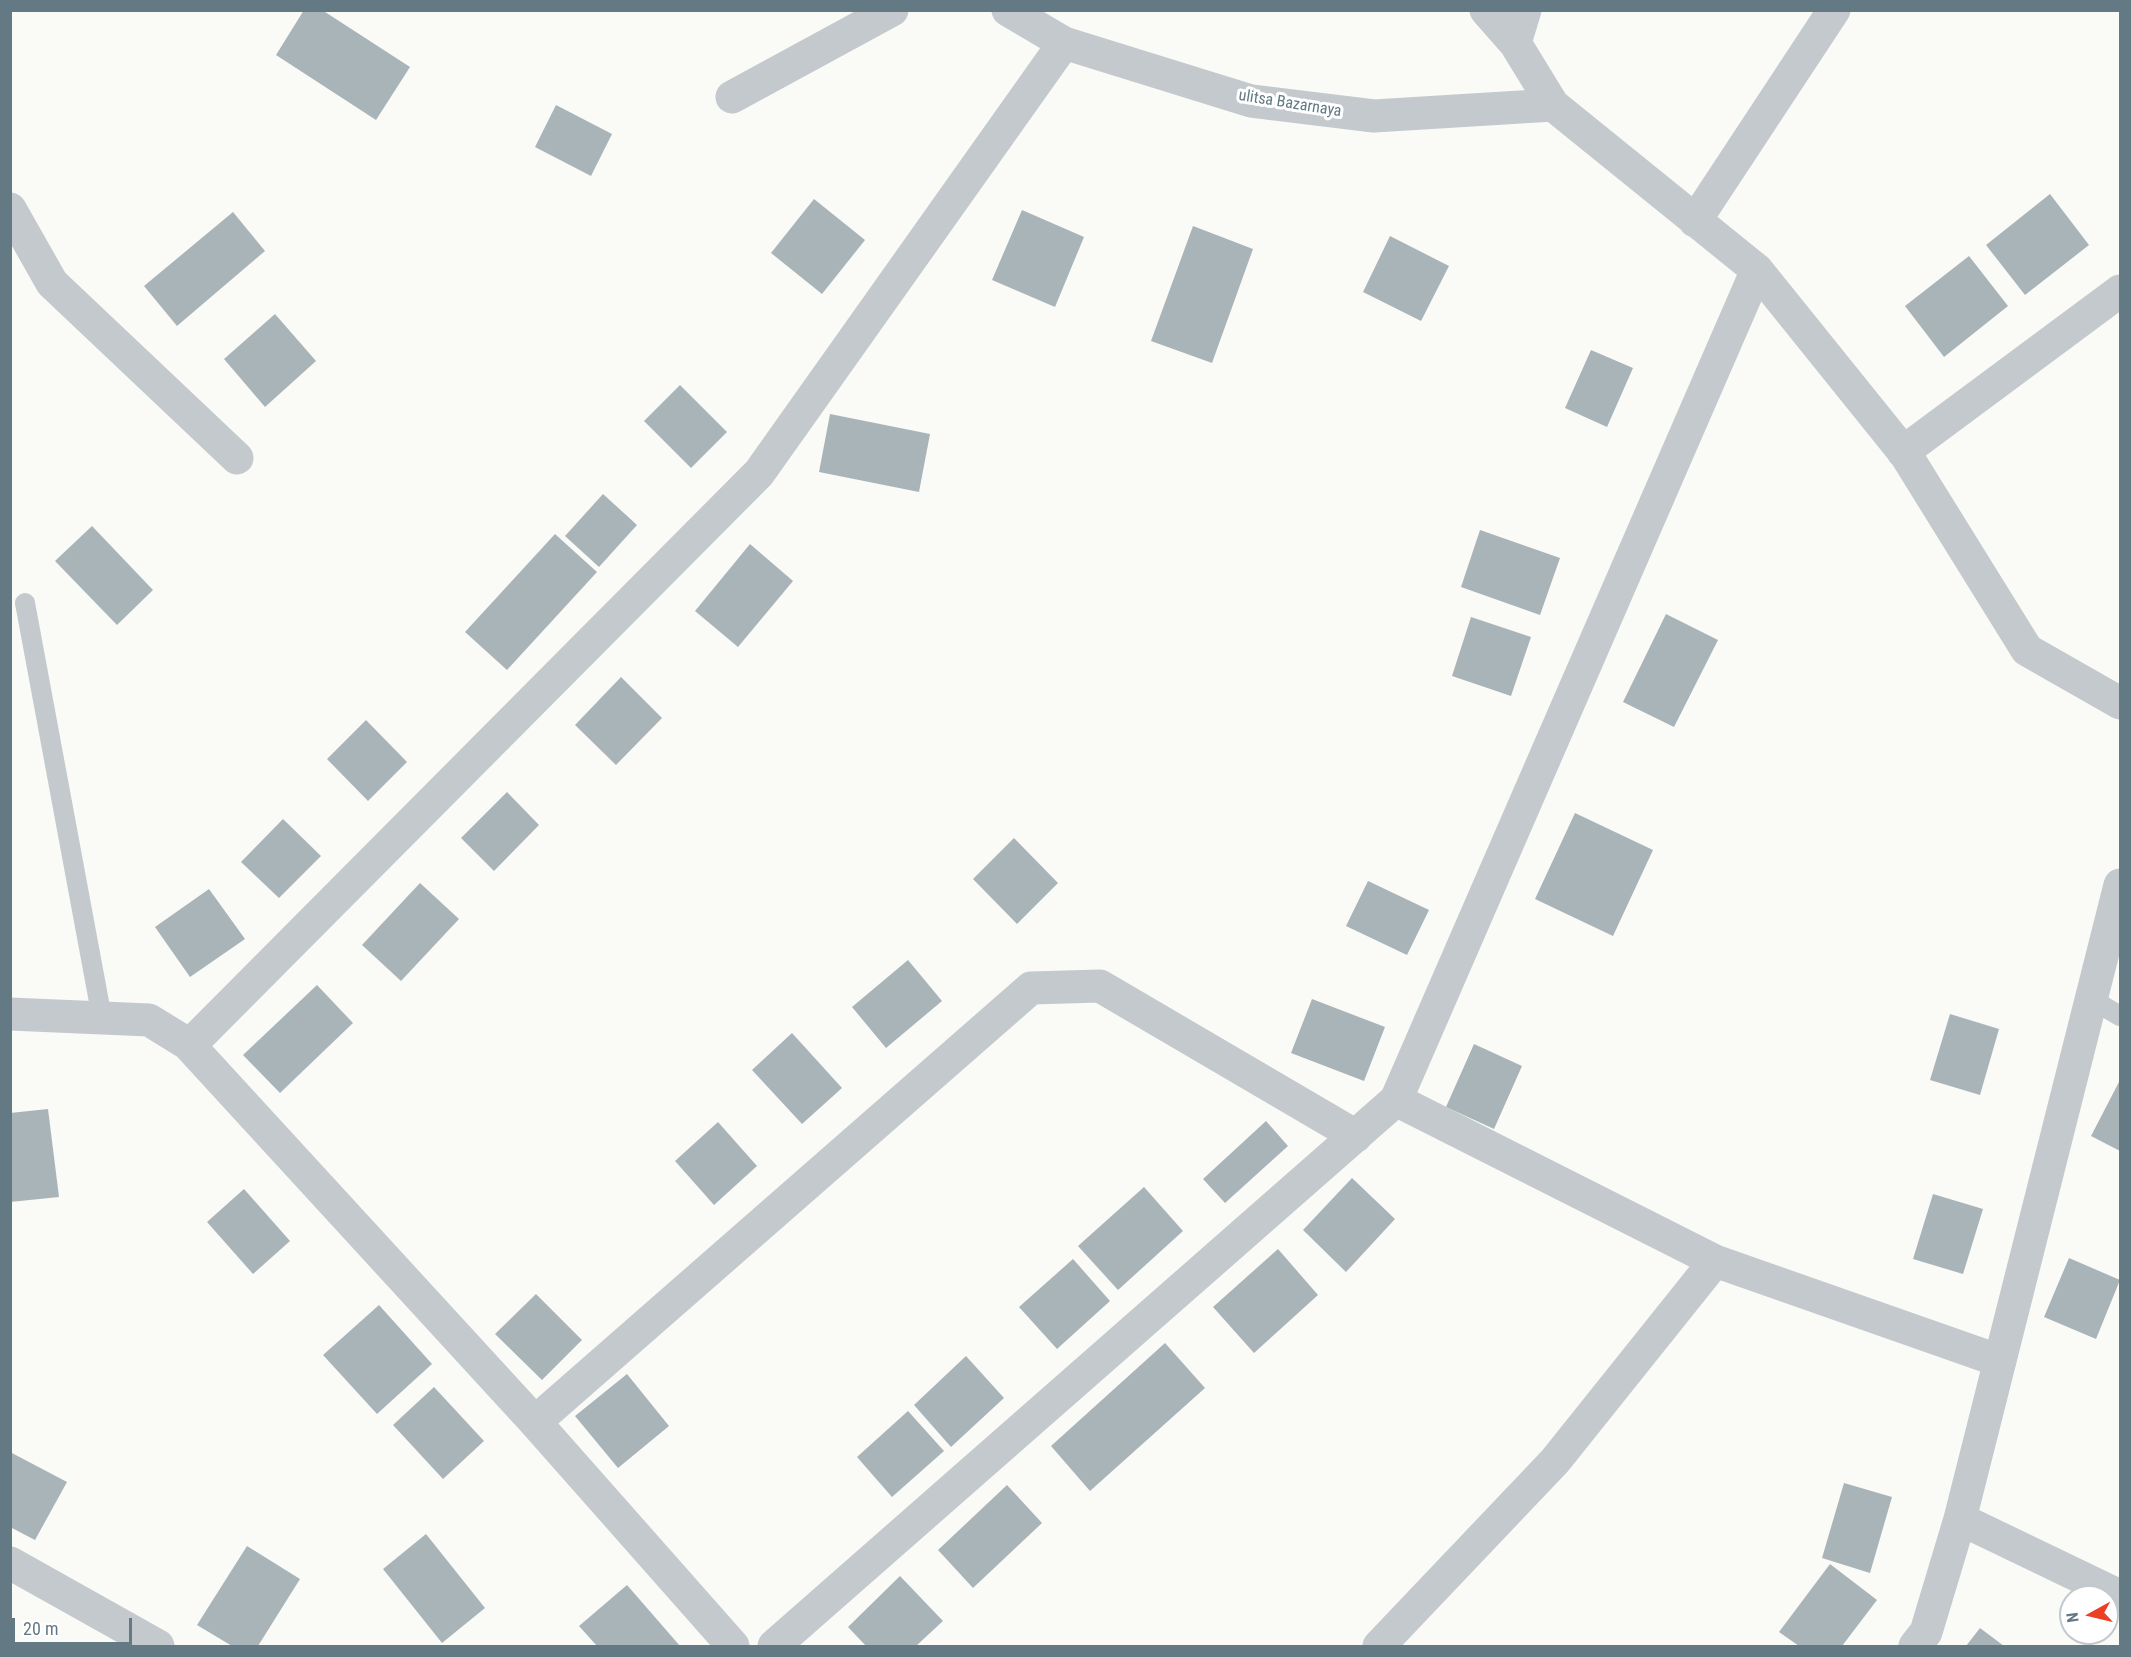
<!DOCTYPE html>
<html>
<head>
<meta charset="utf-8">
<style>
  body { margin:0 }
  #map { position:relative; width:2131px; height:1657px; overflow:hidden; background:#fafaf7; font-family:"Roboto Condensed",sans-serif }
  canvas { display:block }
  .frame { position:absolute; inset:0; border:12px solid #637984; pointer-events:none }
  .north { position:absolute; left:2059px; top:1585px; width:60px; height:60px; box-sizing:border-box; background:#fff; border:2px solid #c1c9ce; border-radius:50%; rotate:262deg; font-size:16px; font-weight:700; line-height:24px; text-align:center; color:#637984 }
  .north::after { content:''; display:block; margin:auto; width:21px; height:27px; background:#ec4025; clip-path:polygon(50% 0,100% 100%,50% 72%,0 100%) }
  .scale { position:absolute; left:12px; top:1618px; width:120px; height:27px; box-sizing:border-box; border:3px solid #637984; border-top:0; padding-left:8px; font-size:18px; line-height:21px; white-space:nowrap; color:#637984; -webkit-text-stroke:4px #fff; paint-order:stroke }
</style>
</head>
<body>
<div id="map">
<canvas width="2131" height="1657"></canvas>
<div class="frame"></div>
<div class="north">N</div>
<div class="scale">20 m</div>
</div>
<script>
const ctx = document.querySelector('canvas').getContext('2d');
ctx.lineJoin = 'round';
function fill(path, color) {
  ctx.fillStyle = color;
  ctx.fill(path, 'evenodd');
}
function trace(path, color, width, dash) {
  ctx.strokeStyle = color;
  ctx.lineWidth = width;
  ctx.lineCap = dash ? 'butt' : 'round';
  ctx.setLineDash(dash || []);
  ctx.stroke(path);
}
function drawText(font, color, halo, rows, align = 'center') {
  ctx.font = font + ' "Roboto Condensed",sans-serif';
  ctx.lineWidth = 6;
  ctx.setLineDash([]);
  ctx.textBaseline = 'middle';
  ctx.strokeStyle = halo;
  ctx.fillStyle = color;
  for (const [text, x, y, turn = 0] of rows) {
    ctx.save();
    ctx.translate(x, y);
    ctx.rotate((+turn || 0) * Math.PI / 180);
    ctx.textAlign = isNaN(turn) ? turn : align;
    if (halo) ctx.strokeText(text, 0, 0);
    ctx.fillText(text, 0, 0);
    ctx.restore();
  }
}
const building = new Path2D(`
  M304 10H322L410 67 376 120 276 55Z
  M556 105 612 134 591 176 535 147Z
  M2050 194 2089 245 2025 295 1986 245Z
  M814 199 865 240 822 294 771 253Z
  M1022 210 1084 237 1055 307 992 280Z
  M233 212 265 251 177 326 144 286Z
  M1193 226 1253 249 1212 363 1151 341Z
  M1390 236 1449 266 1421 321 1363 292Z
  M1969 256 2008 306 1944 357 1905 306Z
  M275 314 316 361 265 407 224 359Z
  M1591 350 1633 368 1607 427 1565 408Z
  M680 385 727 432 691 468 644 421Z
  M830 414 930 434 919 492 819 472Z
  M603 494 637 525 599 567 565 536Z
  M92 526 153 590 117 625 55 561Z
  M1480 530 1560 558 1540 615 1461 587Z
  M555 534 597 572 507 670 465 632Z
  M750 544 793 581 738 647 695 611Z
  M1666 614 1718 640 1674 727 1623 702Z
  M1471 617 1531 637 1511 696 1452 676Z
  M621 677 662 718 616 765 575 725Z
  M366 720 407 762 368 801 327 759Z
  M507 792 539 825 494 871 461 838Z
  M1575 813 1653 850 1613 936 1535 899Z
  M283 819 321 856 279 898 241 862Z
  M1014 838 1058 883 1017 924 973 879Z
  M1368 881 1429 910 1407 955 1346 926Z
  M420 883 459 919 401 981 362 945Z
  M209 889 245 939 190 977 155 927Z
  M908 960 942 1001 886 1048 852 1007Z
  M317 985 353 1023 280 1093 243 1055Z
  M1312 999 1385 1027 1364 1081 1291 1053Z
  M1950 1014 1999 1029 1980 1095 1930 1080Z
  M792 1033 842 1088 802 1124 752 1070Z
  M1474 1044 1522 1066 1494 1129 1446 1107Z
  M2120 1080V1151L2091 1136Z
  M48 1109 59 1197 10 1202V1113Z
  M1266 1121 1288 1146 1225 1203 1203 1179Z
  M718 1122 757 1166 714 1205 675 1161Z
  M1352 1178 1395 1219 1346 1272 1303 1230Z
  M1144 1187 1183 1231 1118 1290 1078 1246Z
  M244 1189 290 1241 253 1274 207 1222Z
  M1933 1194 1983 1209 1963 1274 1913 1259Z
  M1278 1249 1318 1295 1254 1353 1213 1307Z
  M2069 1258 2120 1280 2096 1339 2044 1317Z
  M1073 1259 1110 1301 1057 1349 1019 1307Z
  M536 1294 582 1340 542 1380 495 1334Z
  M379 1305 432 1364 377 1414 323 1355Z
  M1165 1343 1205 1388 1090 1491 1051 1446Z
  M966 1356 1004 1398 951 1447 914 1405Z
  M627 1374 669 1426 618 1468 575 1416Z
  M434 1387 484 1441 443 1479 393 1425Z
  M908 1411 944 1451 892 1497 857 1457Z
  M10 1452 67 1482 35 1540 10 1527Z
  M1844 1483 1892 1497 1870 1573 1822 1558Z
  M1007 1485 1042 1523 973 1588 938 1550Z
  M426 1534 485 1608 442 1643 383 1569Z
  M247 1546 300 1579 258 1646H232L197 1625Z
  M1830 1564 1877 1600 1842 1646H1799L1779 1632Z
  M900 1576 943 1621 916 1646H866L848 1627Z
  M627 1585 680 1646H597L579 1626Z
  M1980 1628 2004 1646H1966Z`);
const service = new Path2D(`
  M25 603 102 1018
  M2091 999 2120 1016`);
const minor = new Path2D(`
  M1008 10 1064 43 1251 101 1374 116 1553 105
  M1486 10 1515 43 1553 105 1757 270 1906 455 2027 650 2120 703
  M1515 43 1525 10
  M732 97 892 10
  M10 209 52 283 237 458
  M1695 221 1834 10
  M1903 452 2120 291
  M10 1014 149 1020 188 1044 535 1422 733 1646
  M190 1045 759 473 1064 43
  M1396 1100 1715 1261 2000 1361
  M535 1422 1031 988 1100 986 1356 1136
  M1960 1519 2120 1596
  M10 1563 158 1646
  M774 1646 1396 1100 1757 270
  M1379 1646 1555 1461 1715 1261
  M1915 1646 1926 1632 1960 1519 2120 885`);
const streetNames = [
  ["ulitsa Bazarnaya",1290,104,9]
];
fill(building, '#a9b4b9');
trace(service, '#c3c9cc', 20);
trace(minor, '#c3c9cc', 33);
drawText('16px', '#637984', '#fff', streetNames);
</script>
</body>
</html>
